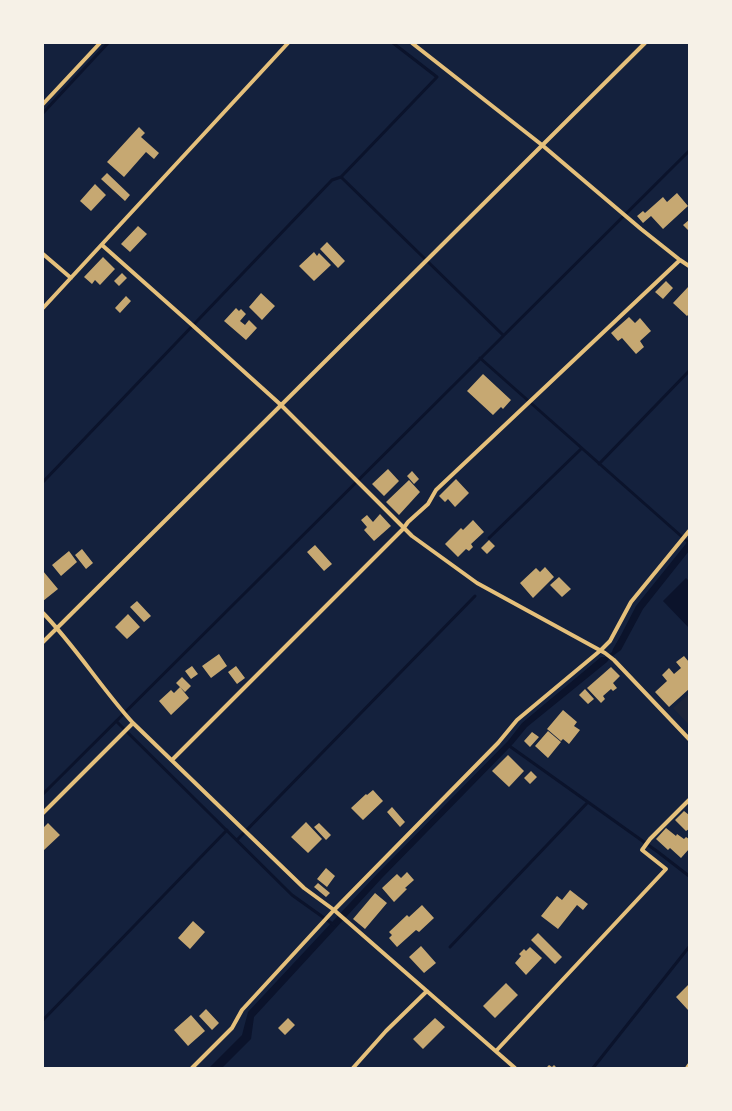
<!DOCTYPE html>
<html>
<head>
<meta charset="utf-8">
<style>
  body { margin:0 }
  #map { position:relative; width:732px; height:1111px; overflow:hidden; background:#14213d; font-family:"PT Sans Narrow",sans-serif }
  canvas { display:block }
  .frame { position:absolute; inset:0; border:44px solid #f6f1e7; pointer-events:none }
</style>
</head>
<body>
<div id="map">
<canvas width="732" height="1111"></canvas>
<div class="frame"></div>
</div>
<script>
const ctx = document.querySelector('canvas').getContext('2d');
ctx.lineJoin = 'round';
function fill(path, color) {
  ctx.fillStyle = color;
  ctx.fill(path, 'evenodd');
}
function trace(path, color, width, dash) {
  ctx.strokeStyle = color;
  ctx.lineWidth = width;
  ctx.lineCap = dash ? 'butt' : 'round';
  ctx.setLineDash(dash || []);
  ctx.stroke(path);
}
const green = new Path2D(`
  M689 694V725L673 708Z`);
const water = new Path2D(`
  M689 540V551L643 609 621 650 610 658 607 662 527 727 513 744 382 878 254 1017 251 1039 222 1068H209L242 1035 248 1012 377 874 508 741 522 723 601 657H605L612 652 613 649 621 635 636 606Z
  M686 578 689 581V628L663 601Z`);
const stream = new Path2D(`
  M393 43 437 77 341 177 503 335
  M43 113 108 43
  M480 358 689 543
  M599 464 689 371
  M43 482 332 180 341 177
  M489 538 581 449
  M116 721 292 895 334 925
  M508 745 658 852 689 876
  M43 794 689 151
  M237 840 475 596
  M450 947 588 802
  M43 1020 227 830
  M593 1068 689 947`);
const building = new Path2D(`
  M139 127 145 133 141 137 159 153 154 159 146 152 124 177 107 162Z
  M107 173 130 195 125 201 101 179Z
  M95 184 106 195 91 211 80 201Z
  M677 193 688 206 663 229 651 216 643 223 637 216 643 211 645 213 663 197 667 202Z
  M689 220V231L683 225Z
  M138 226 147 234 130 252 121 244Z
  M327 242 345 261 338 268 320 249Z
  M314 252 317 256 319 253 331 265 314 281 299 266Z
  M103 257 115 269 100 285 95 280 92 284 84 277Z
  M122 273 127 278 119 286 114 281Z
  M666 281 673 288 663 299 655 292Z
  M689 286V314L687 316 673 303Z
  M261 293 275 306 262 320 249 307Z
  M126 296 131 301 120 313 115 308Z
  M236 308 239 311 241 309 246 314 240 321 245 325 249 320 257 328 246 340 224 321Z
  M629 317 635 323 640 318 651 331 640 341 644 347 636 354 622 338 618 341 611 333Z
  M483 374 511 400 503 409 501 407 493 415 467 391Z
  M388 469 399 481 384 496 372 484Z
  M412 471 419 479 414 484 407 476Z
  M456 479 469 493 455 507 448 499 445 502 439 496Z
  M409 480 420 492 399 515 386 502Z
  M380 514 391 526 374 541 364 530 367 527 361 520 367 515 373 522Z
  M473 520 484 532 471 544 473 547 469 551 466 549 458 557 445 544 461 528 463 530Z
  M489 540 495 546 487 554 481 548Z
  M315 545 332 564 324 571 307 552Z
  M82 549 93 563 86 569 75 555Z
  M69 551 77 562 61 576 52 565Z
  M545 567 554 577 533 598 520 583 536 568 540 572Z
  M43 571 58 589 43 601Z
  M559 577 571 589 562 597 550 585Z
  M137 601 151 616 144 622 130 607Z
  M128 614 140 627 127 639 115 627Z
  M219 654 227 666 211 678 202 666Z
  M684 656 689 662V689L669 707 655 692 667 681 662 675 669 668 674 674 681 668 676 662Z
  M192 666 198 674 191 679 185 671Z
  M236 666 245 678 237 684 228 672Z
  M611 667 620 676 613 683 617 688 613 691 611 689 603 696 605 699 601 703 587 688Z
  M182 677 191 686 185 692 176 683Z
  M180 687 189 698 171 715 159 701 171 690 174 693Z
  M585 689 594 699 588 704 579 695Z
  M563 710 577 722 574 726 580 730 569 744 563 739 561 741 547 729Z
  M548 731 561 742 548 758 535 746Z
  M532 732 539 737 530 747 524 741Z
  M508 755 524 771 509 787 492 771Z
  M531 771 537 777 530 784 524 778Z
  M373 790 383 801 363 820 351 808 366 794 367 795Z
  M392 807 405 822 400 827 387 812Z
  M684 811 689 815V829L686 831 675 820Z
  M306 822 322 839 308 853 291 837Z
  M48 823 60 835 43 851V828Z
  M319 823 331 835 326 840 314 827Z
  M666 828 676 836 677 834 684 839 686 837 689 839V849L681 858 670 848 668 850 656 839Z
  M326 868 335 876 327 887 317 879Z
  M407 872 414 880 405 888 407 889 394 902 382 888 397 874 401 878Z
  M318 883 330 893 326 897 314 887Z
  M570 890 588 904 583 910 577 905 558 929 541 916 557 896 562 900Z
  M375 893 387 903 365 929 353 919Z
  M422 905 434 918 419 932 416 930 397 947 389 938 392 935 389 932 407 915 409 917Z
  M193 921 205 932 190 949 178 938Z
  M538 933 562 957 555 964 531 940Z
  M421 946 436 963 424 973 409 957Z
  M530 947 542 958 526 975 515 963 521 956 519 954 524 949 526 951Z
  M506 983 518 995 495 1018 483 1006Z
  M689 984V1009L688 1010 676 997Z
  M206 1009 219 1023 212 1030 199 1016Z
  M191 1015 205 1031 188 1046 174 1030Z
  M288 1018 295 1025 285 1035 278 1028Z
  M435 1018 445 1027 423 1049 413 1039Z
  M549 1065 552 1067 554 1065 557 1068H546Z`);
const minor = new Path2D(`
  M412 43 542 145 641 229 680 260 689 266
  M43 104 100 43
  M102 245 190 323 281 405 412 536 477 583 605 653 614 660 689 739
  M43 254 71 278
  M43 308 288 43
  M43 613C76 647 101 688 133 723L304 888 334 910 515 1068
  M43 642 645 43
  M172 760 403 529 408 522 428 504 436 490 680 260
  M43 813 133 723
  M496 1051 666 869 642 850 650 839 689 800
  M192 1068 232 1028 242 1010 334 910 498 743 517 720 601 650 610 641 631 602 689 531
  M353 1068 386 1031 427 991
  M687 1068 689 1065`);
fill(green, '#1d2539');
fill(water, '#0b132b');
trace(stream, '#0b132b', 3);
fill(building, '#c6a872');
trace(minor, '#e5c07b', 4);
</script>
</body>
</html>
